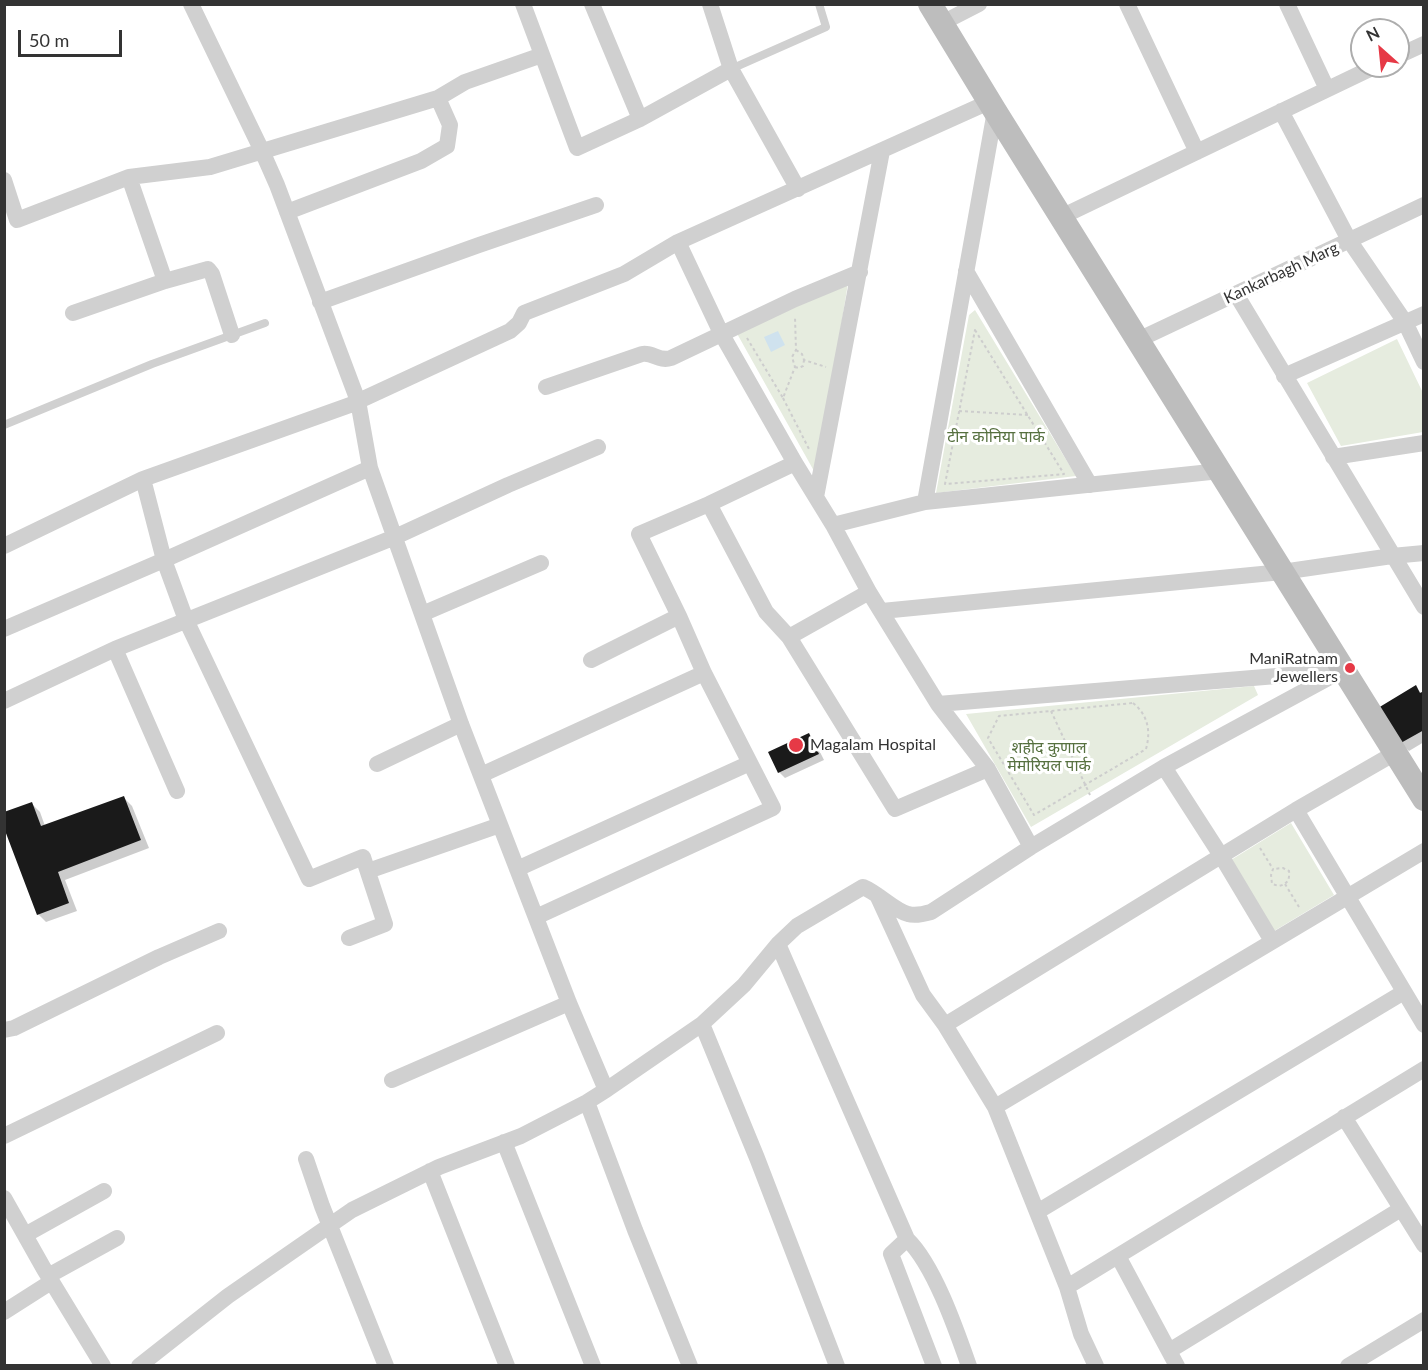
<!DOCTYPE html>
<html>
<head>
<meta charset="utf-8">
<style>
  body { margin:0 }
  #map { position:relative; width:1428px; height:1370px; overflow:hidden; background:#fff; font-family:Lato,sans-serif }
  canvas { display:block }
  .frame { position:absolute; inset:0; border:6px solid #333; pointer-events:none }
  .north { position:absolute; left:1350px; top:18px; width:60px; height:60px; box-sizing:border-box; background:#fff; border:2px solid #adadad; border-radius:50%; rotate:333deg; font-size:16px; font-weight:700; line-height:24px; text-align:center; color:#333 }
  .north::after { content:''; display:block; margin:auto; width:21px; height:27px; background:#e63946; clip-path:polygon(50% 0,100% 100%,50% 72%,0 100%) }
  .scale { position:absolute; left:18px; top:30px; width:104px; height:27px; box-sizing:border-box; border:3px solid #333; border-top:0; padding-left:8px; font-size:18px; line-height:21px; white-space:nowrap; color:#333; -webkit-text-stroke:4px #fff; paint-order:stroke }
</style>
</head>
<body>
<div id="map">
<canvas width="1428" height="1370"></canvas>
<div class="frame"></div>
<div class="north">N</div>
<div class="scale">50 m</div>
</div>
<script>
const ctx = document.querySelector('canvas').getContext('2d');
ctx.lineJoin = 'round';
function fill(path, color) {
  ctx.fillStyle = color;
  ctx.fill(path, 'evenodd');
}
function trace(path, color, width, dash) {
  ctx.strokeStyle = color;
  ctx.lineWidth = width;
  ctx.lineCap = dash ? 'butt' : 'round';
  ctx.setLineDash(dash || []);
  ctx.stroke(path);
}
function drawText(font, color, halo, rows, align = 'center') {
  ctx.font = font + ' Lato,"Noto Sans Devanagari",sans-serif';
  ctx.lineWidth = 6;
  ctx.setLineDash([]);
  ctx.textBaseline = 'middle';
  ctx.strokeStyle = halo;
  ctx.fillStyle = color;
  for (const [text, x, y, turn = 0] of rows) {
    ctx.save();
    ctx.translate(x, y);
    ctx.rotate((+turn || 0) * Math.PI / 180);
    ctx.textAlign = isNaN(turn) ? turn : align;
    if (halo) ctx.strokeText(text, 0, 0);
    ctx.fillText(text, 0, 0);
    ctx.restore();
  }
}
const green = new Path2D(`
  M848 283 818 469 814 471 735 330Z
  M975 310 1076 476 936 493 969 315Z
  M1397 339 1423 393V432L1341 446 1307 383Z
  M1254 686 1258 695 1031 827 966 714Z
  M1291 823 1334 895 1274 931 1231 860Z`);
const water = new Path2D(`
  M778 331 785 345 771 352 764 337Z`);
const shadow = new Path2D(`
  M1415 687 1422 694 1424 693V742L1409 751 1400 743Z
  M808 734 814 740 824 760 785 778 779 772Z
  M124 798 132 806 149 848 65 880 77 911 46 922 38 914 32 804 40 812 45 826Z`);
const building = new Path2D(`
  M1416 685 1420 693 1424 691V730L1399 744 1378 708Z
  M809 733 819 754 778 773 768 752Z
  M124 796 141 840 58 872 69 903 37 915 4 828V812L32 802 41 826Z`);
const path = new Path2D(`
  M975 330 1064 474 945 484Z
  M747 338 783 398 795 367 792 357 796 350 795 317
  M796 350 802 354 804 360 826 367
  M795 367 799 368 803 366 804 360
  M783 398 809 449
  M959 411 1028 415
  M1133 703C1148 715 1151 731 1146 749L1034 815 988 738 999 716Z
  M1051 711 1090 795
  M1260 848 1273 869 1271 875 1272 884 1279 886C1287 884 1290 880 1289 871L1283 868 1273 869
  M1285 884 1299 907`);
const lane = new Path2D(`
  M731 69 826 27 819 4
  M4 425 152 364 265 323`);
const street = new Path2D(`
  M191 4 262 151 277 185 358 401 370 468 461 724 569 1003 606 1090
  M523 4 577 148 640 119 731 69 798 189
  M592 4 640 119
  M710 4 731 69
  M1127 4 1197 152
  M1287 4 1327 89
  M942 23 979 4
  M1398 56 1424 44
  M1281 111 1349 240 1405 322 1424 362
  M129 177 165 281
  M4 180 17 220 129 177 210 167 438 98 465 82 542 55
  M287 212 421 161 447 146 450 125 438 98
  M1061 217 1376 66
  M678 242 721 333 795 463 833 525 869 592 938 704 988 769 1031 847
  M966 271 1090 485
  M1236 294 1424 607
  M320 302 479 245 596 205
  M73 313 165 281 208 269 212 274 232 335
  M1138 340 1424 205
  M1284 376 1424 314
  M546 387 642 354C653 352 659 362 671 358L795 299 860 272
  M1333 457 1424 443
  M143 479 164 560 186 620 309 879 363 857 385 924 349 938
  M816 497 882 151
  M925 502 1220 471
  M709 504 766 612 789 637
  M833 525 925 502 995 111
  M4 546 143 479 350 405 510 331 519 323 524 313 624 274 678 242 989 102
  M869 592 789 637 895 809 988 769
  M882 611 1282 572 1392 556 1424 553
  M422 614 541 563
  M4 629 164 560 370 468
  M115 649 177 791
  M591 660 679 616
  M4 701 115 649 395 537 508 485 598 447
  M938 704 1337 671
  M377 764 461 724
  M1164 767 1220 854 1272 941
  M481 775 704 673 679 616 639 534 709 504 795 463
  M1296 810 1395 753
  M517 869 750 763
  M368 871 500 825
  M877 895 923 995 945 1025
  M536 917 773 808 704 673
  M778 944 907 1239 891 1254 934 1366
  M702 1024 757 1158 837 1366
  M4 1030 14 1028 159 957 219 931
  M392 1080 569 1003
  M587 1102 635 1230 690 1366
  M995 1107 1424 851
  M1344 1117 1424 1245
  M4 1136 217 1033
  M504 1142 593 1366
  M306 1159 322 1206 386 1366
  M430 1171 507 1366
  M4 1198 44 1269 103 1366
  M1037 1212 1404 992
  M25 1235 104 1191
  M907 1239C934 1265 956 1329 969 1366
  M1118 1256 1177 1366
  M48 1276 117 1238
  M1067 1287 1424 1069
  M4 1312 51 1282
  M1169 1351 1401 1209
  M139 1366 228 1296 352 1210 439 1167 521 1136 587 1102 606 1090 702 1024 744 985 778 944 797 926 863 887C878 893 895 911 908 914 915 916 924 914 931 912L1031 847 1164 767 1343 670
  M1096 1366 1081 1334 1067 1287 995 1107 945 1025 1296 810 1424 1025
  M1348 1366 1424 1320`);
const secondary = new Path2D(`
  M930 4 995 111 1424 799`);
const markers = [
  [1350,668,6,"#e63946"],
  [796,745,8,"#e63946"]
];
const streetNames = [
  ["Kankarbagh Marg",1281,273,-25]
];
const parkNames = [
  ["टीन कोनिया पार्क",996,437],
  ["शहीद कुणाल",1049,748],
  ["मेमोरियल पार्क",1049,766]
];
const poiNames = [
  ["ManiRatnam",1338,659],
  ["Jewellers",1338,677],
  ["Magalam Hospital",810,745,"left"]
];
fill(green, '#e6ecdf');
fill(water, '#cfe2ee');
fill(shadow, '#0003');
fill(building, '#1a1a1a');
trace(path, '#cdcdcd', 2, [3, 3]);
trace(lane, '#d0d0d0', 8);
trace(street, '#d0d0d0', 16);
trace(secondary, '#bdbdbd', 24);
for (const [x, y, r, color] of markers) {
  const dot = new Path2D();
  dot.arc(x, y, r, 0, 2 * Math.PI);
  ctx.fillStyle = color;
  ctx.fill(dot);
  trace(dot, '#fff', 2);
}
drawText('16px', '#333', '#fff', streetNames);
drawText('16px', '#56703f', '#fff', parkNames);
drawText('16px', '#333', '#fff', poiNames, 'right');
</script>
</body>
</html>
